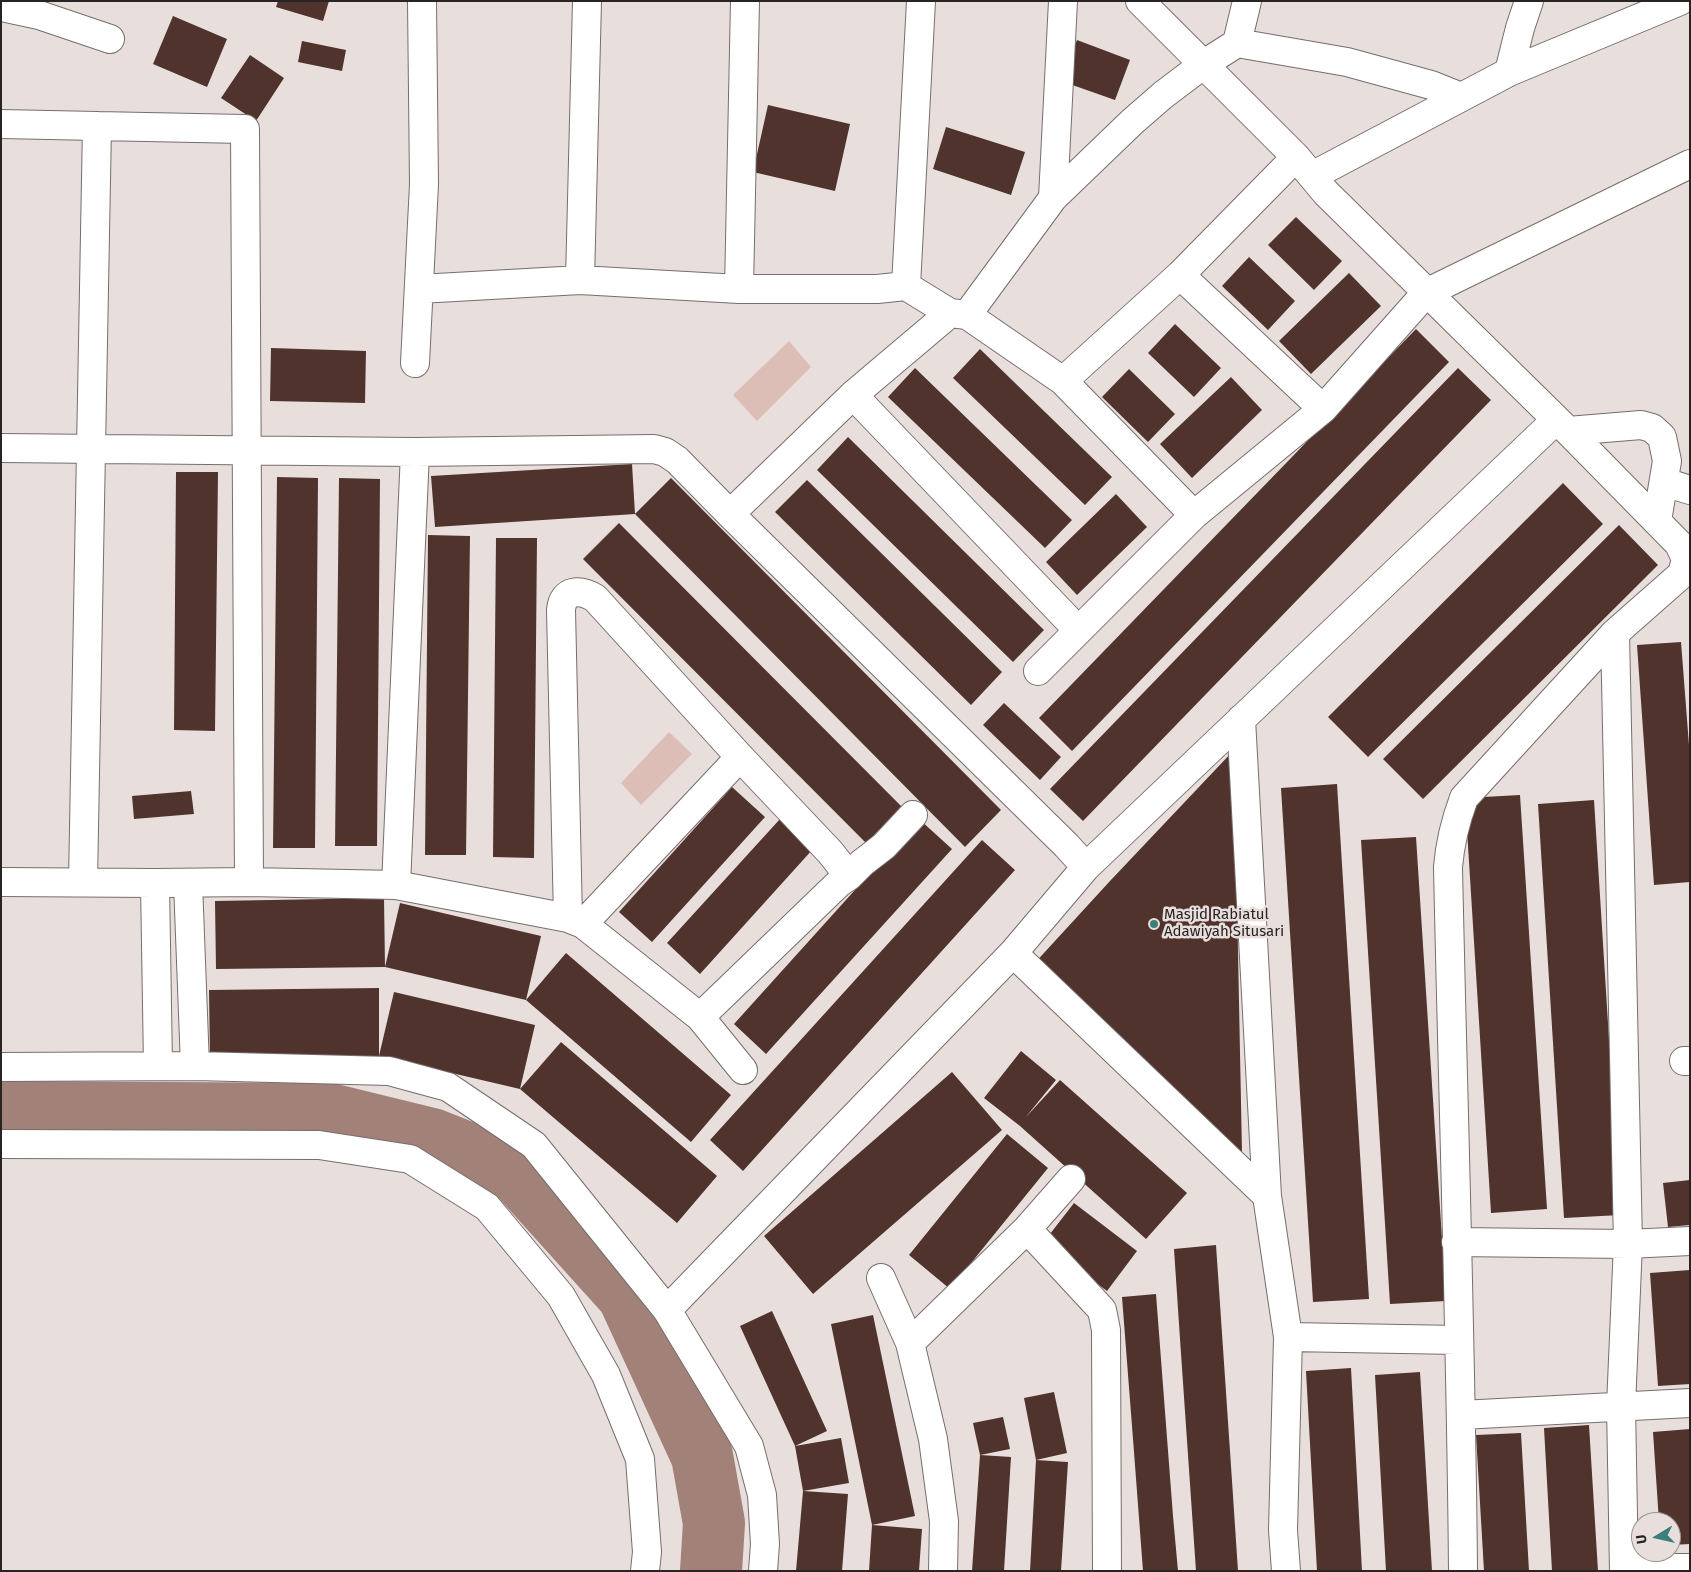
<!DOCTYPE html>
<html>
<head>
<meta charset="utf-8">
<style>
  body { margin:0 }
  #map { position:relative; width:1691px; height:1572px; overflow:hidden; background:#e8dfdd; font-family:"Fira Sans",sans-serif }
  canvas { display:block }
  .frame { position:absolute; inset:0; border:2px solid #272423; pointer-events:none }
  .north { position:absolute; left:1631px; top:1512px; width:50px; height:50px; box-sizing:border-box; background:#e8dfdd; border:1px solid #9b9493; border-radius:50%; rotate:261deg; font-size:14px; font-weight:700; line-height:20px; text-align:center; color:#272423 }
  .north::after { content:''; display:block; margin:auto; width:18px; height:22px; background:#3a8078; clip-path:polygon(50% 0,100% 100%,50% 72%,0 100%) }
</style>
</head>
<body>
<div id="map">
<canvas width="1691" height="1572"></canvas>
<div class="frame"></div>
<div class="north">U</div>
</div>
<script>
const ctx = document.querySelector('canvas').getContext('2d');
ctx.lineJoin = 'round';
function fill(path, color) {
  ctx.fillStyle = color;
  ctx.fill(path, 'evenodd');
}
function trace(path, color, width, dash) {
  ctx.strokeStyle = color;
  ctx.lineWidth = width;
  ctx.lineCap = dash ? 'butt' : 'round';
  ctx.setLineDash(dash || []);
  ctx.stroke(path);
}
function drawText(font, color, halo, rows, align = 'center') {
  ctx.font = font + ' "Fira Sans",sans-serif';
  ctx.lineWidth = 5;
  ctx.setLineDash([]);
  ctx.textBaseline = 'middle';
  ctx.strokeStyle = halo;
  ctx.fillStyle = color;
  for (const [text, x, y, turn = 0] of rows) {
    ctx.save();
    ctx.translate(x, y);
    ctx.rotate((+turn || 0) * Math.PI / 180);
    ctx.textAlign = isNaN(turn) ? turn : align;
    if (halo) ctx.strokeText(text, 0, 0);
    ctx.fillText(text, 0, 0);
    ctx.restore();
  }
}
const green = new Path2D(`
  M789 341 811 367 757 421 733 395Z
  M669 732 692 754 641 805 621 783Z`);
const river = new Path2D(`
  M1 1112 330 1114 432 1139 518 1173 628 1295 702 1456 714 1523 711 1571`);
const building = new Path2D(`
  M278 1H329L323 21 276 7Z
  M173 16 227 39 207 87 153 64Z
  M1077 40 1130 60 1115 100 1061 81Z
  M302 41 346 50 342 71 298 62Z
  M250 55 284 78 256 121 221 98Z
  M768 105 850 124 835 191 753 172Z
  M946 127 1025 152 1011 195 933 169Z
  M1296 217 1342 261 1314 290 1268 245Z
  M1249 257 1295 301 1268 330 1222 286Z
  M1349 273 1381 306 1311 374 1279 341Z
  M1175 324 1221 368 1194 397 1148 353Z
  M1416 329 1449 362 1072 751 1039 718Z
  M271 348 366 351 365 403 270 401Z
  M980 349 1112 477 1085 505 953 378Z
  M915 368 1072 520 1045 548 888 397Z
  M1458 368 1491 400 1083 821 1050 789Z
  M1129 369 1175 414 1148 442 1102 397Z
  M1231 377 1262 410 1192 478 1160 444Z
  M848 437 1044 630 1013 662 817 470Z
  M632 464 635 514 435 527 431 476Z
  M176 472H218L215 731 174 730Z
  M277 477 318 478 315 848H273Z
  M339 478 380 479 377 846H335Z
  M671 478 1001 810 965 847 635 514Z
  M807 480 1002 672 971 705 775 512Z
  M1563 483 1603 524 1368 757 1328 717Z
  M1116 494 1147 527 1077 595 1046 562Z
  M619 523 902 807 866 843 583 559Z
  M1619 525 1658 565 1423 799 1383 759Z
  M428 535 470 536 466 855H425Z
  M496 538H537L534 858 493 857Z
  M1681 642 1690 758V882L1654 885 1637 645Z
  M1004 703 1061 757 1040 780 983 725Z
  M1234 750 1242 1153 1032 966 1110 881Z
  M1337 784 1369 1299 1313 1302 1281 788Z
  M732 787 765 817 652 942 619 912Z
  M191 791 194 814 134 819 132 796Z
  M1520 795 1547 1209 1491 1213 1465 798Z
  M1594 800 1620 1215 1564 1218 1538 804Z
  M780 819 813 849 700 974 667 943Z
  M919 819 952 849 766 1054 734 1024Z
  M1416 837 1446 1301 1390 1304 1361 840Z
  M982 840 1015 870 743 1171 710 1140Z
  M384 898 385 967 216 969 215 901Z
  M400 903 541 936 526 1000 566 953 731 1095 691 1142 526 1000 385 967Z
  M379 988V1056L394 992 535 1025 520 1089 561 1042 717 1176 677 1223 520 1089 379 1056 210 1058 209 990Z
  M1021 1051 1056 1080 1025 1118 1060 1080 1187 1193 1146 1239 1020 1126 984 1098Z
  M952 1072 1002 1130 813 1294 764 1236Z
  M1007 1134 1048 1168 950 1289 909 1255Z
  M1690 1180V1225L1668 1227 1663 1183Z
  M1074 1203 1137 1251 1107 1291 1043 1243Z
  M1216 1245 1231 1466 1238 1571H1196L1180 1339 1174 1249Z
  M1690 1270V1384L1658 1386 1650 1273Z
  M1156 1294 1173 1516 1178 1571H1143L1134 1452 1122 1297Z
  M772 1311 827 1431 795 1446 841 1438 849 1483 803 1491 848 1494 842 1571H796L803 1491 795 1446 740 1326Z
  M873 1315 915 1516 872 1525 831 1324Z
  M1351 1368 1362 1571H1317L1306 1371Z
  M1420 1372 1432 1571H1386L1375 1375Z
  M1054 1392 1067 1453 1036 1460 1068 1462 1061 1571H1030L1036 1460 1024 1398Z
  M1003 1417 1010 1449 980 1455 973 1423Z
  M1589 1425 1598 1571H1552L1544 1428Z
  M1690 1429V1544L1671 1545V1522H1659L1653 1432Z
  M1521 1433 1529 1571H1484L1476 1435Z
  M980 1455 1011 1457 1004 1571H972Z
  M872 1525 922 1529 919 1571H869Z`);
const minor = new Path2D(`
  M1140 1 1296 157
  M1 7 39 15 110 39
  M1237 43 1247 1
  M1509 72 1520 28 1529 1
  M1 124 97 126 83 882
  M97 126 245 129 249 882
  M1312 176 1509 72 1680 1
  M1053 198 1063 1
  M1180 275 1323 409
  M580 280 587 1
  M906 286 921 1
  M419 289 580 280 739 289H877L906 286 950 313
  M739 289 745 1
  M967 315 1053 198 1132 122 1163 95 1204 64 1237 43 1347 62 1431 85 1461 97
  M415 363 424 184 422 1
  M1063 381 1194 515
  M853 395 1078 630
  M1568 431 1641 425 1652 428 1662 437 1667 461 1657 521
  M1 448 415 452 654 449 665 452 677 460 730 514 1067 846 1086 867
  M1664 482 1690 490
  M730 514 853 395 950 313 967 315 1063 381 1180 275 1296 157 1326 193 1568 431 1679 544 1686 559 1682 574 1615 633 1464 798C1455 822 1450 843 1448 867 1453 1102 1461 1336 1463 1571
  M1615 633 1628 1244 1690 1241
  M1038 671 1194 515 1323 409 1426 293 1690 164
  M1241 719 1267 1196 1288 1337 1283 1530 1286 1571
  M849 876 862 863 884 846 913 815
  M1 882 155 883 249 882 396 885 568 918 583 924 700 1017 743 1070
  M155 883 158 1066
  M188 883 195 1066
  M396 885 415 452
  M568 918 561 610C563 589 580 589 595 598L740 757 830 852 849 876 839 883 700 1017
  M583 924 740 757
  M1013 953 1267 1196
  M1684 1061H1690
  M1 1067 195 1066 389 1071 448 1087 534 1145 667 1310 749 1446 762 1495 765 1544 763 1571
  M1 1144 319 1145 410 1159 487 1207 561 1296 606 1375 640 1459 647 1552 645 1571
  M1027 1229 1102 1310 1106 1330 1107 1571
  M1456 1242 1628 1244 1621 1406 1624 1571
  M881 1278 910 1343 933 1439 944 1521 943 1571
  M667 1310 1013 953 1086 867 1556 420
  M1288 1337 1459 1340
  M910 1343 1027 1229 1071 1179
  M1461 1415 1690 1403
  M1624 1568H1690`);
const markers = [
  [1154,924,5,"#3a8078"]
];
const poiNames = [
  ["Masjid Rabiatul",1164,915],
  ["Adawiyah Situsari",1164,932]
];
fill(green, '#ddbeb6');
trace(river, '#a18178', 62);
fill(building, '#4f332c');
trace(minor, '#766e6c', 30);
trace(minor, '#fff', 28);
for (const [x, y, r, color] of markers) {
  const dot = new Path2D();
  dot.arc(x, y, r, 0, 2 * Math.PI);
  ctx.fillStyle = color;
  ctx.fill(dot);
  trace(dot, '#e8dfdd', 2);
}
drawText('15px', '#272423', '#e8dfdd', poiNames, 'left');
</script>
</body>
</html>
